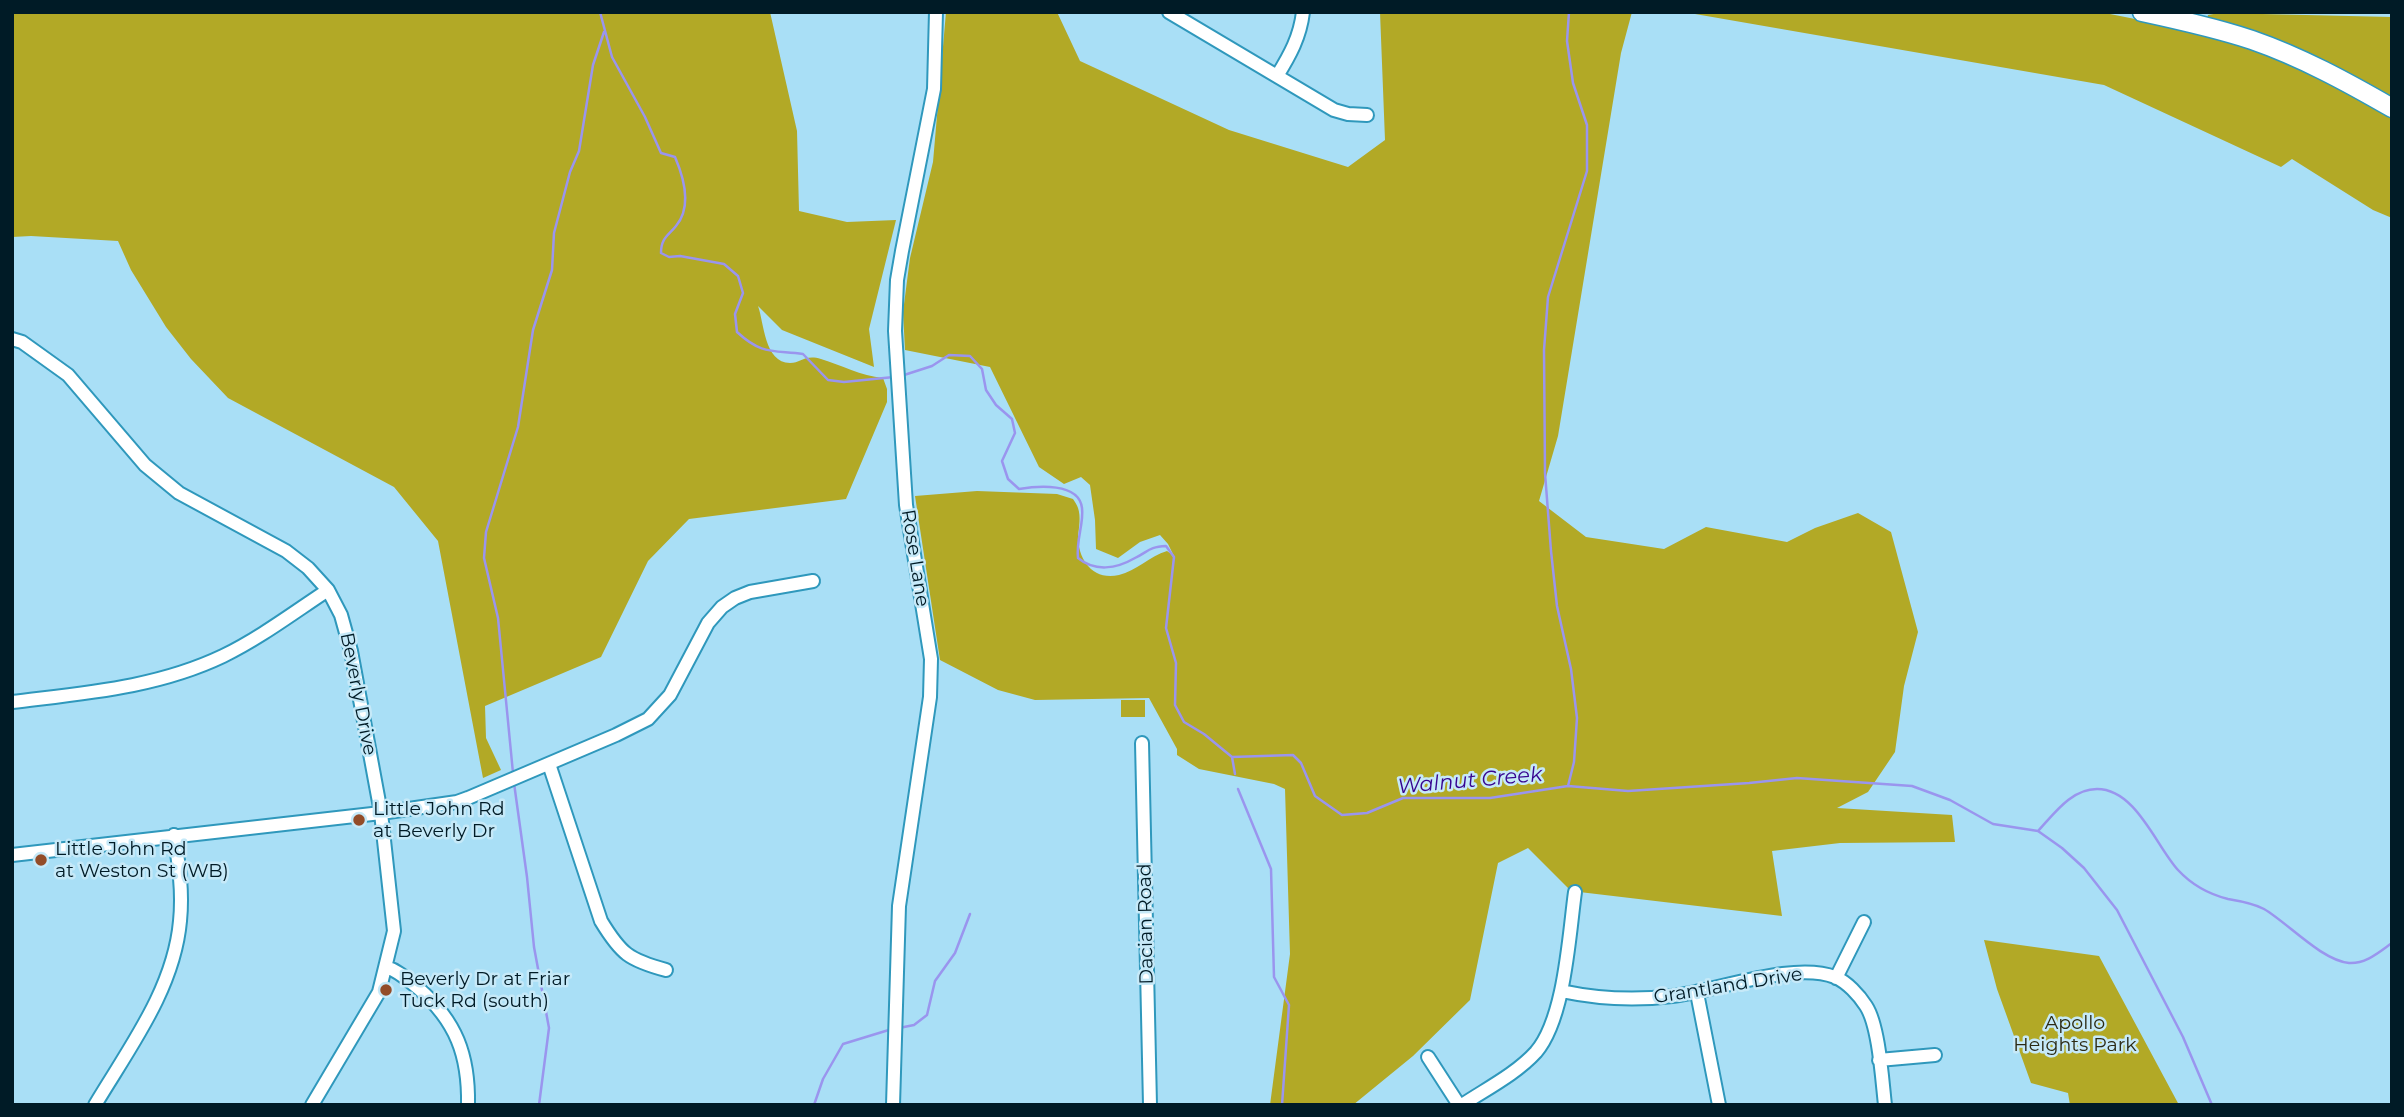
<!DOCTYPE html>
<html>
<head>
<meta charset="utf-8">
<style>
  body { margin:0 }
  #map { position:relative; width:2404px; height:1117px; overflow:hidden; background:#a9dff6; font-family:Montserrat,sans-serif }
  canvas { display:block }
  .frame { position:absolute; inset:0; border:14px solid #001b26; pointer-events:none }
</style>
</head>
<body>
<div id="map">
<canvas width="2404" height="1117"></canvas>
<div class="frame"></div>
</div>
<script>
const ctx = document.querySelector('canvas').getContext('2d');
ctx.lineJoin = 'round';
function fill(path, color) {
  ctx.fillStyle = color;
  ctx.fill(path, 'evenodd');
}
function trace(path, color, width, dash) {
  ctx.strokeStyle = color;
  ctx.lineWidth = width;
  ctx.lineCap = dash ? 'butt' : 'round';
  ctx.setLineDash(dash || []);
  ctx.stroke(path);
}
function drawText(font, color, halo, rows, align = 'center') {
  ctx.font = font + ' Montserrat,sans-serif';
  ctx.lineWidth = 5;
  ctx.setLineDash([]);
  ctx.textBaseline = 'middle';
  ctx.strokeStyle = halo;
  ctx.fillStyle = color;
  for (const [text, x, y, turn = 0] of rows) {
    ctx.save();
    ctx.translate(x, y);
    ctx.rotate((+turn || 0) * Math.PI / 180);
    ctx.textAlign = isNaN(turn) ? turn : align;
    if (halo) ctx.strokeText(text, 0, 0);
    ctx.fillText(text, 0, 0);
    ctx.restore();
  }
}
const green = new Path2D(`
  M12 12H770L797 131 799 211 847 222 896 220 869 329 874 367 782 330 758 306C764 322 764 363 790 363 801 363 805 354 821 359 841 365 861 376 883 378L887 389V402L846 499 689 519 648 561 601 657 485 706 486 738 501 770 483 778 438 541 394 487 228 398 191 359 166 327 131 270 118 241 31 236 12 237Z
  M946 12H1057L1080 61 1229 130 1348 167 1385 140 1380 12H1632L1621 53 1558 436 1539 501 1586 537 1664 549 1706 527 1787 542 1815 528 1858 513 1891 532 1918 632 1904 686 1895 752 1868 792 1837 808 1952 815 1955 842 1840 843 1772 851 1782 916 1571 891 1528 848 1498 863 1470 1000 1413 1056 1353 1105H1270L1290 954 1285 789 1274 784 1199 769 1177 755V749L1149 698 1035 700 998 690 940 660 915 496 977 491 1057 494 1073 499C1075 502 1077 505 1078 508 1081 516 1079 528 1078 536 1078 560 1093 581 1119 575 1136 571 1150 556 1167 551L1174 556 1168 544 1160 535 1140 542 1118 558 1096 549 1095 520 1090 485 1081 477 1064 484 1039 467 990 367 905 350 903 312 910 258 933 162Z
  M1666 12H2100L2205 33 2269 54 2316 74 2392 115V218L2373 210 2292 159 2281 167 2104 85 1695 14Z
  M2219 13 2392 17V99L2207 19 2208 15Z
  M1121 700H1145V717H1121Z
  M1984 940 2099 956 2179 1105H2070L2068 1093 2031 1083 1997 989Z`);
const stream = new Path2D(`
  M600 12 612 57 645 117 661 153 675 157C684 178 692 207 676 226 668 236 661 238 661 253L669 257 680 256 724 264 738 276 743 293 735 314 737 332C762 355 772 350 803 354L828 380 844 382 894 377
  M901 376 932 366 949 355 970 356 982 369 986 390 996 405 1012 419 1015 433 1002 461 1008 479 1019 489C1037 486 1079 482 1082 508 1084 524 1076 539 1078 558 1095 572 1116 569 1135 558 1149 551 1149 547 1166 546L1174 557 1166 628 1176 663 1175 705 1184 722 1204 734 1232 757 1293 755 1301 763 1315 796 1342 815 1367 813 1403 798H1490L1568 786 1628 791 1749 783 1797 778 1912 786 1950 800 1993 824 2038 831
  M1232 757 1235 774
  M513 773 498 618 484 558 486 532 518 427 533 330 552 270 554 233 570 172 579 151 593 65 604 32
  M514 783 527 877 534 947 549 1028 539 1105
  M1568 786 1574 762 1577 718 1571 669 1557 606 1551 551 1545 473 1544 350 1548 297 1587 171V125L1573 83 1567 41 1569 12
  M1238 789 1271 869 1274 977 1289 1005 1282 1105
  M2038 831C2054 814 2071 789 2097 789 2136 789 2156 846 2178 870 2191 884 2208 894 2228 899 2240 901 2253 903 2264 909 2288 923 2321 960 2349 963 2366 964 2379 952 2392 943
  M2038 831 2062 848 2084 868 2117 910 2183 1037 2212 1105
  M899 1028 914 1025 927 1015 935 981 955 953 970 914
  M814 1105 823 1079 843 1044 892 1029`);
const minor = new Path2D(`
  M1169 12 1334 110 1348 114 1367 115
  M1277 76C1290 55 1300 37 1303 12
  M12 339 22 342 68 375 145 465 179 493 286 551 308 568 328 590 341 615 351 651 381 813 394 931 379 992 312 1105
  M12 702C84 693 156 688 223 656 260 638 293 613 328 590
  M1142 743 1150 1105
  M549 764 601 921C621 954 629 960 666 970
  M12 855 381 813 457 802 468 798 616 735 648 719 670 695 708 623 722 607 735 598 750 592 813 581
  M386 967C399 971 408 980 418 988 456 1021 469 1055 468 1105
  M1836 978 1864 922
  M1561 991C1599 999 1634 1001 1672 996 1717 991 1793 961 1835 977 1847 982 1859 995 1866 1006 1879 1026 1882 1079 1885 1105
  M1697 993 1719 1105
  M1428 1057 1459 1105
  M1879 1060 1935 1055
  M95 1105C129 1048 174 989 180 921 183 892 179 864 174 835
  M893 1105 899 906 930 697 931 659 906 505 895 331 897 280 902 251 934 89 936 12
  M1462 1105C1486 1089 1516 1074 1536 1052 1565 1018 1569 935 1575 892`);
const highway = new Path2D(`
  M2142 12C2179 20 2216 28 2252 40 2301 57 2347 82 2392 108`);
const markers = [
  [359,820,7,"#934c28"],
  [41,860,7,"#934c28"],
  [386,990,7,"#934c28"]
];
const streetNames = [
  ["Rose Lane",915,558,81],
  ["Beverly Drive",358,694,79],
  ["Dacian Road",1146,924,-91],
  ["Grantland Drive",1728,986,-9]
];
const poiNames = [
  ["Little John Rd",373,809],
  ["at Beverly Dr",373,831],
  ["Little John Rd",55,849],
  ["at Weston St (WB)",55,871],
  ["Beverly Dr at Friar",400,979],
  ["Tuck Rd (south)",400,1001]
];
const parkNames = [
  ["Apollo",2075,1023],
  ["Heights Park",2075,1045]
];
const waterNames = [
  ["Walnut Creek",1470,781,-5]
];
fill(green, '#b2a926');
trace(stream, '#9a95ee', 2.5);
trace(minor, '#2f98bc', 16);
trace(highway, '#2f98bc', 21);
trace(minor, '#fff', 12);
trace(highway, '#fff', 18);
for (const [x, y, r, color] of markers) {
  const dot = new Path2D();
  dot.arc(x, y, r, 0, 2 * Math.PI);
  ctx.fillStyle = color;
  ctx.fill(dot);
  trace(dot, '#c6e9f8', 2.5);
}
drawText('19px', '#001b26', '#c6e9f8', streetNames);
drawText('19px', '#001b26', '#c6e9f8', poiNames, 'left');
drawText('19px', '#2c2a13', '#c6e9f8', parkNames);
drawText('italic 21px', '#370590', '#c6e9f8', waterNames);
</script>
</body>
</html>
